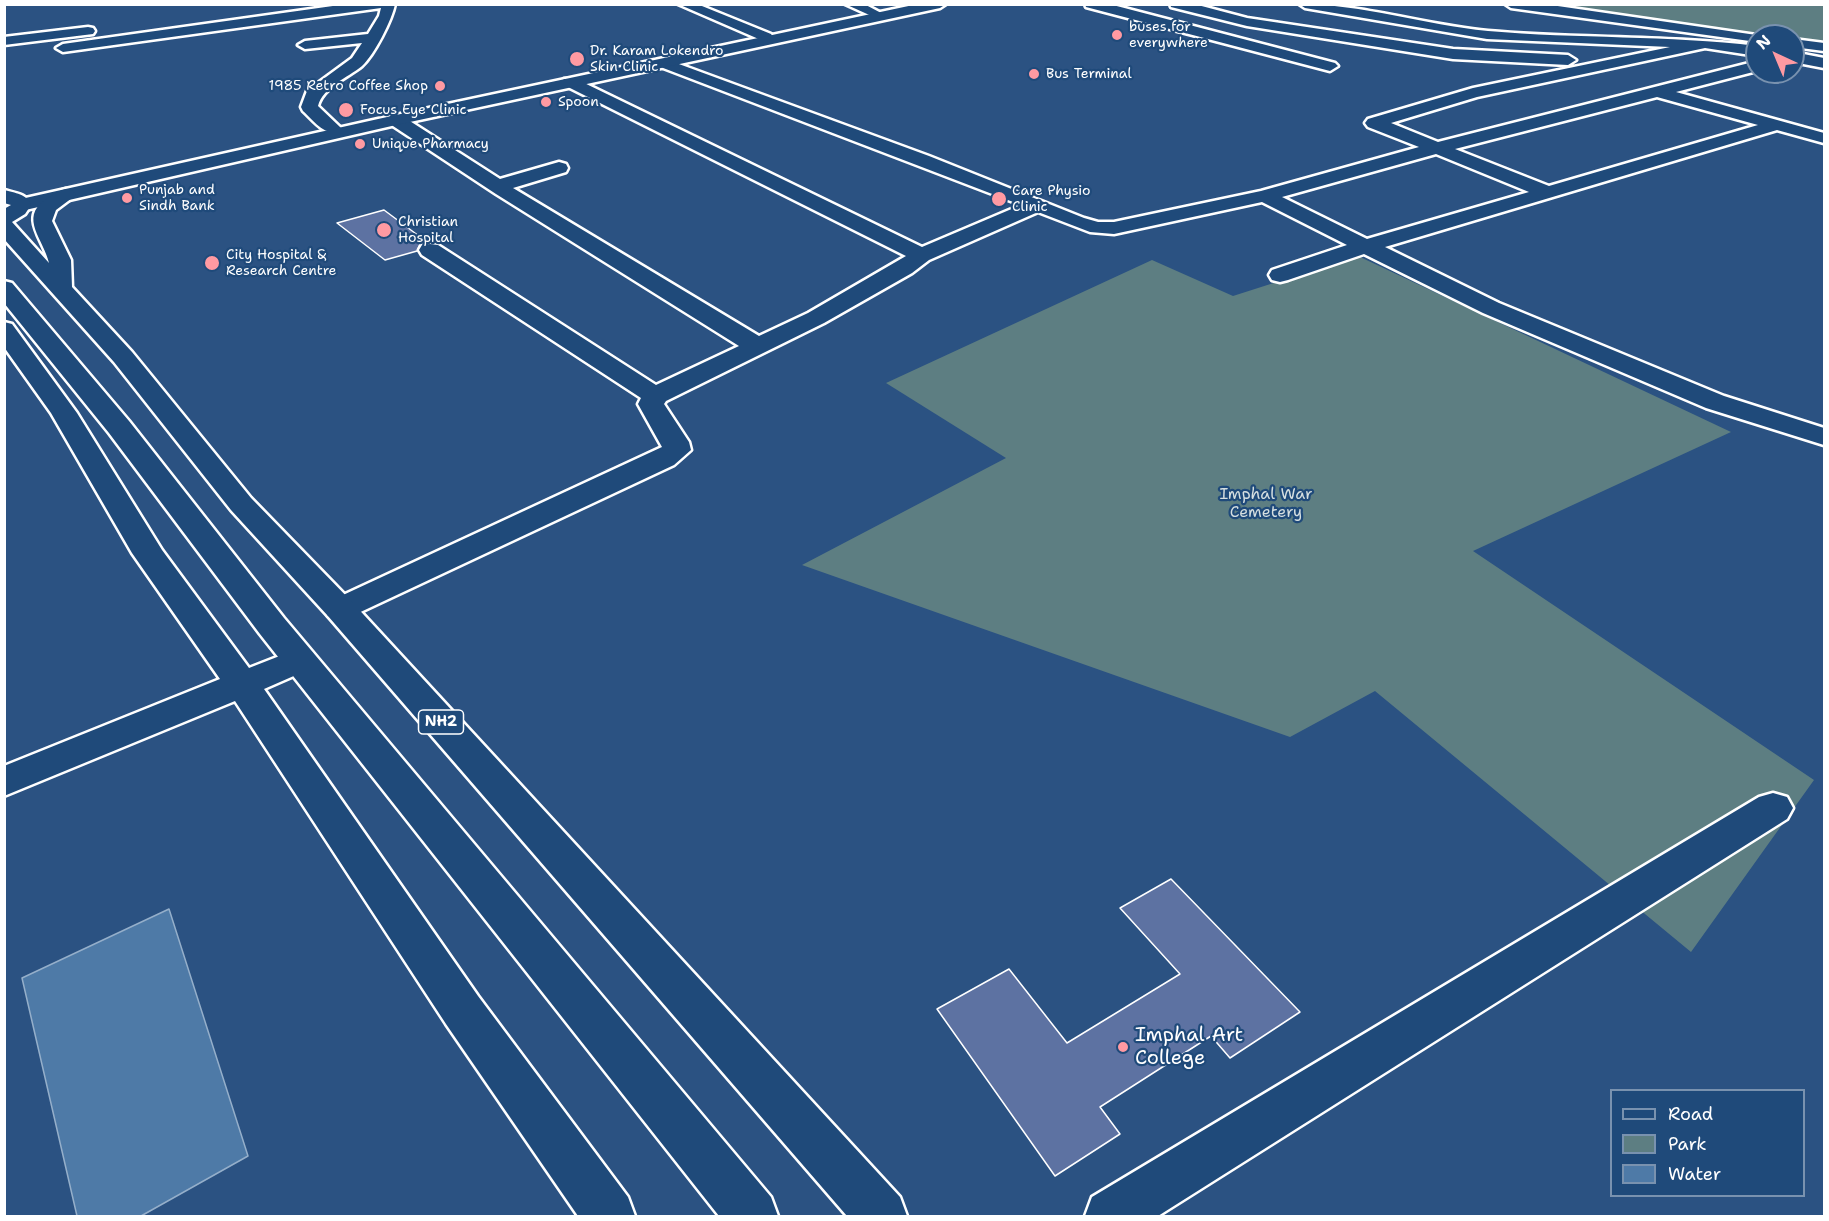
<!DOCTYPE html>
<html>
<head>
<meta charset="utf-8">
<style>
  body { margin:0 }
  #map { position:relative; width:1829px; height:1221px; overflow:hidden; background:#2b5282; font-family:"Shantell Sans",sans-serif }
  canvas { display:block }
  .frame { position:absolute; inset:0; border:6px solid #fff; pointer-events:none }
  .legend { position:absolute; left:1610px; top:1089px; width:195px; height:108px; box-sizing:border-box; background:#1f4a7a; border:2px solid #7992af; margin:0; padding:8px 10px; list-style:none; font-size:18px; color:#fff }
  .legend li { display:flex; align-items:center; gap:12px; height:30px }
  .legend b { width:30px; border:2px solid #7992af }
  .north { position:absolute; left:1745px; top:24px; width:60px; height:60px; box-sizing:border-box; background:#1f4a7a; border:2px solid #7992af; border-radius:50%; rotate:316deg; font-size:16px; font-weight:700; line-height:24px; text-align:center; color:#fff }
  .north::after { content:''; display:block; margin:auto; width:21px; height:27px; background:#ff9aa2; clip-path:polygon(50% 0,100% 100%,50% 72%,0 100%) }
</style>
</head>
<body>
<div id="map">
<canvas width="1829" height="1221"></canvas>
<div class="frame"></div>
<ul class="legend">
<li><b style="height:8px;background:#1f4a7a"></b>Road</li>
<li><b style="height:16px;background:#5d7e82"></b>Park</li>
<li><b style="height:16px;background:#4e7aa7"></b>Water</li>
</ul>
<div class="north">N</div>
</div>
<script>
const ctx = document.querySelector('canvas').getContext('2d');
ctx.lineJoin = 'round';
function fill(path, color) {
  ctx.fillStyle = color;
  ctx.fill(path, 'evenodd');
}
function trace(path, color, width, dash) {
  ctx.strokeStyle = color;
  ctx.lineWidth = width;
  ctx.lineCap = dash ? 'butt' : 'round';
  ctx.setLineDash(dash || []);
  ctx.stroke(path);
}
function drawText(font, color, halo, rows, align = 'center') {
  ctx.font = font + ' "Shantell Sans",sans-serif';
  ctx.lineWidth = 4.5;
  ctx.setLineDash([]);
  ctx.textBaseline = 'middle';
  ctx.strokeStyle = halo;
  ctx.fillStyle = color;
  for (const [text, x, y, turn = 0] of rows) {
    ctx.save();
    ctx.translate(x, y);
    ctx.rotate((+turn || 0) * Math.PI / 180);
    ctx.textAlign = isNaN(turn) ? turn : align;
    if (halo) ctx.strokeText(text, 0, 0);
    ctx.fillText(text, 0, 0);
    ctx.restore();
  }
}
const green = new Path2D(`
  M1538 5H1824V43L1793 39V36H1773Z
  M1358 256 1731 432 1473 551 1814 780 1691 952 1375 691 1290 737 802 565 1006 458 886 383 1152 260 1233 296Z`);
const water = new Path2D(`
  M169 909 248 1156 141 1216H77L22 978Z`);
const building = new Path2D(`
  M384 210 427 242 420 244 417 251 385 260 337 223Z
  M1171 879 1300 1012 1230 1058 1211 1036 1100 1107 1120 1134 1055 1176 937 1009 1009 969 1067 1043 1180 974 1120 908Z`);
const minor = new Path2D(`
  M347 4H395C392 20 374 55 362 66 347 78 323 87 318 106L341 128 338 132C323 135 313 120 303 111L301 107 307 91 352 58 362 43 305 49 298 45 305 41 368 34 379 16 381 8 63 52 56 48 63 44Z
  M678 4H697L771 34 773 37 766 41 761 40Z
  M845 4H864L883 14 876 18Z
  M1085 4H1109L1335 63 1338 66 1330 71 1086 7Z
  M1170 4H1194L1247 18 1453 49 1568 55 1576 60 1568 65 1453 59 1247 26 1171 7Z
  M1299 4C1363 4 1424 25 1488 31 1578 39 1668 35 1757 46V56L1705 48 1477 97 1391 123 1438 142 1757 61V71L1676 92 1824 133V143L1777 130 1385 247 1499 303 1724 396 1824 428V445L1706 408 1483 313 1364 254 1288 280 1280 282 1272 280 1269 275 1272 270 1347 245 1262 202 1114 234 1090 232 1038 212 929 260 912 273 824 323 666 401 664 404 689 442 691 450 674 465 352 616 340 620 328 616 324 609 328 602 662 447 638 404 641 398 422 255 419 250 422 245 430 244 438 245 656 385 739 346 496 194 390 124 387 120 390 116H402L500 179 559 162 566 164 568 168 566 172 513 188 759 336 808 313 906 256 564 85 562 82 564 79H576L922 247 1021 205 658 66 655 63 658 60H668L929 156 1084 218 1098 222H1114L1261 191 1419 147 1368 127 1365 123 1368 119 1473 88 1670 47 1487 39 1305 8ZM1657 97 1758 125 1549 186 1455 149ZM1436 154 1529 192 1367 239 1282 197Z
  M88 27 93 28 95 31 93 34 4 45V37Z
  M1793 52 1824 58V68L1793 62Z
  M4 322 12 324 77 413 162 550 249 668 300 648 312 652 317 660 312 668 264 689 478 996 628 1197 635 1216H578L446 1024 235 701 4 796V766L220 679 132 553 51 413 4 347Z
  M1773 793 1787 797 1793 808 1787 819 1158 1216H1085L1092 1197 1759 797Z`);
const tertiary = new Path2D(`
  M1505 4H1544L1763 36H1757V42L1511 8Z
  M1793 39 1824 43V51L1793 47Z`);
const secondary = new Path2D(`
  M918 4H946L940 8 396 125 21 211 14 209 11 205 14 201 21 199 396 115Z`);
const trunk = new Path2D(`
  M66 189 73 191 76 195 56 210 52 221 71 260 72 287 132 352 251 498 352 602 900 1197 907 1216H847L328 616 231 510 114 362 4 239V209L11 205 4 203V190C15 193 27 194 31 205L25 214 12 222 49 263C44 240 19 218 45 200 52 195 58 191 66 189Z
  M4 281 12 283 129 421 284 618 771 1197 778 1216H719L260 634 109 433 4 303Z`);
const markers = [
  [1117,35,6,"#ff9aa2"],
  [577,59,8,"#ff9aa2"],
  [1034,74,6,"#ff9aa2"],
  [440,86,6,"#ff9aa2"],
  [546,102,6,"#ff9aa2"],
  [346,110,8,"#ff9aa2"],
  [360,144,6,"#ff9aa2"],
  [127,198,6,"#ff9aa2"],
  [999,199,8,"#ff9aa2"],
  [384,230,8,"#ff9aa2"],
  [212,263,8,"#ff9aa2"],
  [1123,1047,6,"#ff9aa2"]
];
const farPoinames = [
  ["buses for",1129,27],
  ["everywhere",1129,43],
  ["Dr. Karam Lokendro",590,51],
  ["Skin Clinic",590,67],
  ["Bus Terminal",1046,74],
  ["1985 Retro Coffee Shop",428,86,"right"],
  ["Spoon",558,102],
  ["Focus Eye Clinic",360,110],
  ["Unique Pharmacy",372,144],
  ["Punjab and",139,190],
  ["Sindh Bank",139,206],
  ["Care Physio",1012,191],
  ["Clinic",1012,207],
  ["Christian",398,222],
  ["Hospital",398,238],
  ["City Hospital &",226,255],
  ["Research Centre",226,271]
];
const shields = [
  [441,722,45]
];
const shieldNames = [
  ["NH2",441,722]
];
const parkNames = [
  ["Imphal War",1266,495],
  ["Cemetery",1266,513]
];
const nearPoinames = [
  ["Imphal Art",1135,1036],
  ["College",1135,1059]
];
fill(green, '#5d7e82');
fill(water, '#4e7aa7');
trace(water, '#95afca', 1.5);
fill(building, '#5d72a2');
trace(building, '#fff', 1.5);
trace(minor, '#fff', 5);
trace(tertiary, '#fff', 5);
trace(secondary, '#fff', 5);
trace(trunk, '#fff', 5);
fill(minor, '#1f4a7a');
fill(tertiary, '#1f4a7a');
fill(secondary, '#1f4a7a');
fill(trunk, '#1f4a7a');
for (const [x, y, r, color] of markers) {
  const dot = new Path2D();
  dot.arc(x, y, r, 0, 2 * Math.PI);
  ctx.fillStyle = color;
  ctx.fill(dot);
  trace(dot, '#1f4a7a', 2);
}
drawText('14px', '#fff', '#1f4a7a', farPoinames, 'left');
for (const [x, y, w] of shields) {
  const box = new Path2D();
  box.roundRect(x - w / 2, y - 12, w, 24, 4.5);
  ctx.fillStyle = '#1f4a7a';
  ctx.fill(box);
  trace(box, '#fff', 1.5);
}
drawText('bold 15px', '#fff', null, shieldNames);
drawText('16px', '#d6dfe0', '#1f4a7a', parkNames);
drawText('20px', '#fff', '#1f4a7a', nearPoinames, 'left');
</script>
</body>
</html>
